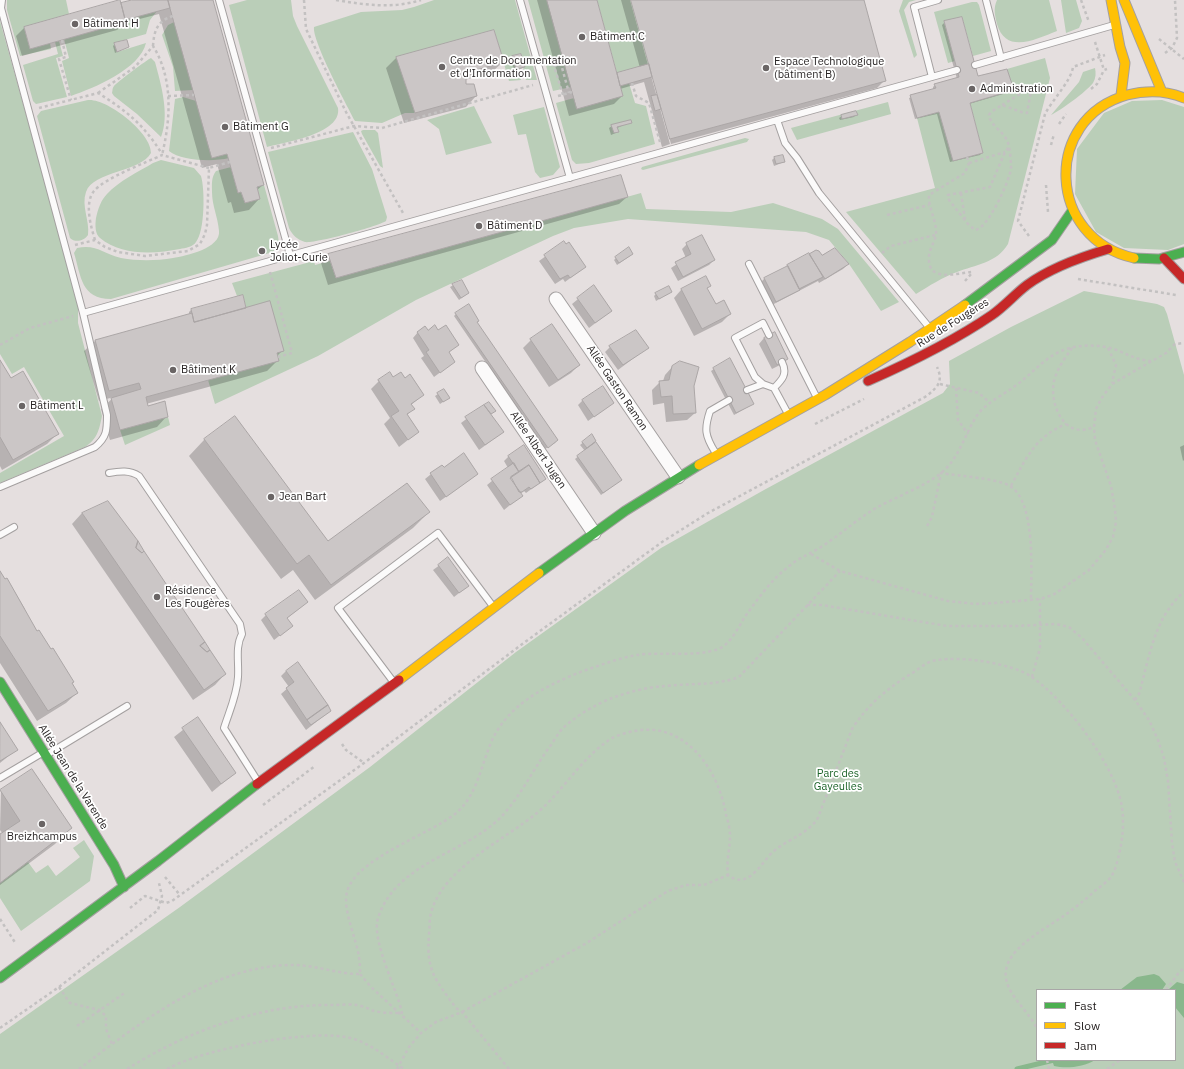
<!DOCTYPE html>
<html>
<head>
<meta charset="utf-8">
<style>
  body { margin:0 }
  #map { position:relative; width:1184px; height:1069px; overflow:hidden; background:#e5dfdf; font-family:"IBM Plex Sans",sans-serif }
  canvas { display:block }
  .legend { position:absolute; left:1036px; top:989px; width:140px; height:72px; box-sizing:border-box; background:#fff; border:1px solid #a9a7a7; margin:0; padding:5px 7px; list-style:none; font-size:12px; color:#282424 }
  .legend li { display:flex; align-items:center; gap:8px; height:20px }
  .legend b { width:20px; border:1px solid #a9a7a7 }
</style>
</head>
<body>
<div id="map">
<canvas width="1184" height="1069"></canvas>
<ul class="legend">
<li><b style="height:5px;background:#4caf50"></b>Fast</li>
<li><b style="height:5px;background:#ffc107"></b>Slow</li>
<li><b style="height:5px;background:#c62828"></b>Jam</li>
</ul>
</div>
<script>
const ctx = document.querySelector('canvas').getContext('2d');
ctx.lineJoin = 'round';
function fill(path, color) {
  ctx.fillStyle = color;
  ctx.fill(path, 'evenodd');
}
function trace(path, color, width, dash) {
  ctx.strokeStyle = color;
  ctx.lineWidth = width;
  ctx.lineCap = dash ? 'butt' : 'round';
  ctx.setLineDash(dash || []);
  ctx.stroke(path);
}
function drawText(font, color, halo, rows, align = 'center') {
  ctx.font = font + ' "IBM Plex Sans",sans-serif';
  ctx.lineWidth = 3.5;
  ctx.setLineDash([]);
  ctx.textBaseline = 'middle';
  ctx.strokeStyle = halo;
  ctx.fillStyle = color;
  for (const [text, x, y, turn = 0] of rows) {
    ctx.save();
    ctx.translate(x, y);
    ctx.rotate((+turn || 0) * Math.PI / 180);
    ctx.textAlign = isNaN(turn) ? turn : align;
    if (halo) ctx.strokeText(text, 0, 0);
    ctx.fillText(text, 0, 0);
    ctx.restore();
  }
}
const green = new Path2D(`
  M7 0H66L69 14 24 27 30 49 50 43 51 49 20 56 7 10Z
  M247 0H291L293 16 297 26 338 108C342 134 285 142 267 147L229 5Z
  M434 0H515L537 80H526L520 54 512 56 521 80 509 81 494 30 397 57 415 113H405L382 123 355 121C347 105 312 41 314 27L361 12 402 10 414 7Z
  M528 0H547L571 87 553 91Z
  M597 0H631L649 64 617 73Z
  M903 0H916L909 2 904 10 917 55 914 58 899 11Z
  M997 0H1049L1057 31C1036 39 1006 55 997 24 995 15 993 9 997 0Z
  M1061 0H1076L1082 21 1079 28 1066 33Z
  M972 2H977L979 5 991 51 973 56 962 17 944 22 955 61 948 63 934 12Z
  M157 11 150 20 146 34 114 43 117 52 146 43C140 69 94 88 71 96L62 61 69 58 64 39 126 22 125 20Z
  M0 21 78 302V323L102 416C99 431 97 439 85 447L0 483V473L64 436 24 367 12 374 0 354Z
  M174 22 193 90 175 91 173 67 162 35 168 25Z
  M59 41 63 56 56 58 67 97 36 104 33 101 23 65 58 54 55 42Z
  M151 58 155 62C161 84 170 115 161 137L137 114 114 96 112 93C113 89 112 89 114 86 116 83 148 59 151 58Z
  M1045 58 1050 78 1008 244C997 263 975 265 957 272 943 277 929 286 916 294L846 212 935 188 917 118 939 112 953 161 983 153 970 103 1013 90 1007 69Z
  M1095 68C1096 73 1096 78 1093 83 1086 92 1061 110 1051 115L1079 82 1083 72Z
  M629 83 635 103 646 106 655 144 589 163 576 164 572 160 556 103 574 98 623 96 620 86Z
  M183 97 196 101 212 158 227 154 229 158C214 162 181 161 169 151L175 99Z
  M88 100C107 98 152 133 151 153 141 172 93 171 86 192 81 206 90 221 88 235 84 241 75 243 70 238L37 116 41 111Z
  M1162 100 1184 107V244L1168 250 1124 248 1096 232 1075 194 1077 149 1104 113 1132 101Z
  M888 102 891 114 797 140 791 128Z
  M474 106 492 143 446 155 439 129 427 120Z
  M544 107 560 167 553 175 540 178 535 172 526 134 518 135 513 115Z
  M363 130H375L378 133 383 168 380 166 362 134 361 131Z
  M353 132 372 169 387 217 386 221C379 226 314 244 305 242 298 240 292 235 289 228L268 152Z
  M745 138 749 139 747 142 643 170 641 169 642 167Z
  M161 160 194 168 201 176C205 189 205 231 196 242 193 247 185 248 180 249 155 254 121 256 100 238 95 234 95 225 96 218 98 209 101 200 107 194 119 181 138 172 153 163Z
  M231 167 238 193 241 192 245 203 260 199 257 187 264 185 278 236 279 243 273 252 111 299C81 299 81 276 74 253L77 248C97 244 103 254 121 258 137 261 156 261 173 258 186 256 221 248 219 231 218 217 212 206 212 192 212 184 211 178 216 171Z
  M641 193 646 209 731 212 773 203 822 219 838 229 899 302 881 311 849 264 829 240 806 232 628 219 574 228 553 236 416 300 318 356 215 404 208 380 246 308 243 295 237 296 232 283 314 261 315 265 330 261 336 278Z
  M1084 291 1157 304 1164 307 1167 314 1184 375V1069H0V1034L180 907 370 767 516 652 661 548 764 490 943 393 950 384 949 361 1011 327ZM1037 990H1175V1060H1037Z
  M168 417 170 425 125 445 120 430Z
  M84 840 94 856 90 881 21 931 0 898V883L28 862 36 873 48 865 56 876 80 857 73 848Z`);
const water = new Path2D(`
  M1154 974 1159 976 1166 984 1162 990H1120L1137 977Z
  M1177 982 1184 984V1018L1175 1007V990H1168Z
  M1052 1060H1095C1084 1067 1066 1069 1054 1066Z`);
const shadow = new Path2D(`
  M135 0H212L263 185 257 190 259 199 249 210 234 213 231 202 228 203 217 164 202 168 159 14 124 23 117 30 22 56 16 36 24 28Z
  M537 0H596L616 74 640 68 621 0H630L670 144 662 147 644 82 620 89 622 96 614 104 569 116Z
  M632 0H863L885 80 877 88 671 144Z
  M945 22 978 78 1012 90 1010 92 969 104 982 152 980 155 950 162 937 114 915 119 909 98 933 90V87L935 85 957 79 942 25Z
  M115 44 128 47 115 53 113 46Z
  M397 57 503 62 492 72 465 80V85L476 96 466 107 404 123 386 68Z
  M513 57 523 67 521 69 514 71 511 59Z
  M856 114 854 117 840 120 839 118 842 116Z
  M631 122 617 128 618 132 611 135 609 128 612 126Z
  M774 158 784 162 774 166 772 160Z
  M627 197 619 204 328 285 321 263 329 255Z
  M564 243 585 267 565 282 563 279 555 284 539 261Z
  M687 244 714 260 709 265 678 281 671 268 686 258 682 249Z
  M816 251 821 257 848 264 843 269 819 283 818 281 770 306 759 284 764 279Z
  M630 256 617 265 614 260 616 258Z
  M461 281 468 293 459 300 450 287Z
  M594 286 611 311 589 328 572 304Z
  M710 286 706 289 715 306 730 314 722 322 694 336 674 298 681 290Z
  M671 292 656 301 654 296 656 294Z
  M242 296 246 309 283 350 277 356 278 360 267 371 146 404 147 407 167 416 157 427 110 440 101 409 114 397 99 401 84 351 95 341 189 315V312L191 310Z
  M456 314 557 440 555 443 545 449 454 316Z
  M418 332H428L458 345 448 353 454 362 434 377 421 358 424 356 413 338Z
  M764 338 787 359 782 364 772 369 759 344Z
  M531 340 579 365 571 373 549 387 523 348Z
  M610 347 647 348 618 370 605 352Z
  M0 362 10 379 58 433 47 444 2 470 0 466Z
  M673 366 693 386 695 413 687 420 666 422 664 403 653 405 652 390 660 382 663 381 665 375Z
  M714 369 753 404 734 415 711 371Z
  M393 379 405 380 423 395 411 405 413 409 407 415 418 432 399 447 384 424 390 418 371 389 379 381Z
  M444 390 446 400 440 404 435 396Z
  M583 400 613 403 588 421 578 405Z
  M485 405 492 413 490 414 503 432 479 450 461 423Z
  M234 418 328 542 429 512 413 528 315 600 293 570 281 579 189 456 204 440Z
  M591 436 621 480 601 495 575 459 585 451 580 445Z
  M1184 445V460L1183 461 1180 447Z
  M509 456 545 479 526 493 524 491 520 494 521 496 504 510 487 485 508 468 504 461ZM511 476 520 488 516 489 508 478Z
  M441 466 471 479 440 501 425 479Z
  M82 513 225 674 215 685 193 700 72 524Z
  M448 559 468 586 454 597 433 570Z
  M0 573 5 580 7 579 25 609 24 611 77 693 66 703 37 721 0 663Z
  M307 602 286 619 292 626 274 640 261 620 266 615Z
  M286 671 330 711 306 730 281 694 289 687 281 676Z
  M198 718 235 773 212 792 174 737Z
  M0 724 16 750 0 763Z
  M1 790 71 828 55 844 0 885V835L3 834 0 830Z`);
const stream = new Path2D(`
  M1017 1069 1054 1060`);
const building = new Path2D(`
  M120 0 126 22 30 49 24 27Z
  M132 0H168L170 8 125 20 121 3Z
  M168 0H213L264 185 257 187 260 199 245 203 241 192 238 193 227 154 212 158Z
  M547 0H597L623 96 577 109Z
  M631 0H864L886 81 670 139Z
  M962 17 978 76 1007 69 1014 90 970 103 983 153 953 161 939 112 917 118 910 95 936 88 934 84 959 77 944 21Z
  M494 30 504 62 466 73V84H474L477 96 415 113 396 57Z
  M127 40 129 47 117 52 114 43Z
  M521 54 525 67 516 69 512 56Z
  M649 64 652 77 620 86 617 73Z
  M657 95 661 109 655 111 651 96Z
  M856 111 858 115 842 119 841 115Z
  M631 120 632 123 617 127 619 132 614 133 611 125Z
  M783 155 785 162 776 164 774 157Z
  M621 175 628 197 336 278 328 254Z
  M702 235 715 260 683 277 675 262 691 254 686 243Z
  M564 241 566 244 569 242 586 267 570 278 568 275 560 279 544 255Z
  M629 247 633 254 619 263 615 257Z
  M835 248 849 264 825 279 809 254 816 250 819 251 822 255Z
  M809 253 823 277 799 289 787 265Z
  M788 266 800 290 776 302 764 278Z
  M706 276 711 286 707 288 716 304 724 300 731 314 702 329 681 289Z
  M462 280 469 293 461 298 452 284Z
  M594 285 612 311 595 323 577 298Z
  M669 286 672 292 659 299 655 293Z
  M243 295 246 308 194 322 191 309Z
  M270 301 284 351 277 353 279 361 146 397 148 406 165 401 168 417 120 430 111 398 141 389 139 383 109 391 95 340 192 313 194 322Z
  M469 304 479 321 477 322 558 440 548 448 455 313Z
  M552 324 580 365 558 380 530 339Z
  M435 325 438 330 446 325 459 345 449 352 455 362 440 373 426 352 429 350 417 332 425 326 428 330Z
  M636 330 649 348 623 365 609 346Z
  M775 332 788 359 777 365 764 338Z
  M730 358 754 404 736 413 713 368Z
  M0 360 11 378 23 371 59 434 13 460 0 437Z
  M680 361 699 367 694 386 696 413 673 414 672 396 661 397 659 381 669 380 672 366Z
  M390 372 393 377 401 372 405 378 410 374 424 395 411 404 415 409 407 414 419 432 408 440 391 416 399 411 378 380Z
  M603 386 614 403 594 417 582 400Z
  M444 389 450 398 443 402 437 393Z
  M489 402 496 411 491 414 484 405Z
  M484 405 504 432 485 445 465 417Z
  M235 416 328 541 407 483 430 512 331 585 309 555 297 564 204 439Z
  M592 434 596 441 587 448 582 442Z
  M596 442 622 480 603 493 577 456Z
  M524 445 546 479 540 483 529 465 519 472 508 456Z
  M464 453 478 474 446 497 430 473 442 465 444 467Z
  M514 463 519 472 510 478 523 496 510 505 491 479Z
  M529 465 540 483 531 489 529 487 522 492H519L511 477Z
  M108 501 138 541 136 548 142 553 144 551 201 636 205 642 200 646 207 652 210 650 226 674 204 690 82 513Z
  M138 541 144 551 142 553 136 548Z
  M448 557 469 586 459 593 438 565Z
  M0 571 5 579 7 578 37 631 39 630 51 649 53 648 74 682 72 683 78 693 48 711 0 636Z
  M299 590 308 602 287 618 293 626 280 636 265 614Z
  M205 642 210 650 207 652 200 646Z
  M298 662 328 705 307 720 286 688 294 682 286 671Z
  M328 705 331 711 311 725 307 720Z
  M198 717 236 773 221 784 182 728Z
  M0 722 18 750 0 761Z
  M32 769 72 828 0 883V834L20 821 0 790Z`);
const path = new Path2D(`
  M304 0 306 29 346 112 403 213
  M336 0C366 5 392 9 421 0
  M1081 0 1089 22
  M1159 39 1184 59
  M62 40 66 57 59 59 71 100
  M1095 42 1104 70
  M153 46C154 31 157 21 173 16
  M1165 53 1172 48 1177 38 1175 0
  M632 83 636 96 649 103 660 142
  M1091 89 1097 84 1104 70 1107 69
  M98 93 135 67 153 46C173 78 171 118 162 155
  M563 95 554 66 561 64 569 93
  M168 96 194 95
  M558 96 572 92
  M1002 105 1027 90 1031 91 1027 113H1024L1002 105 991 112 989 115C991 127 1005 132 1008 143 1010 149 1011 160 1011 168 1010 180 988 229 975 230L968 224 949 200 948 195 990 187 1005 152 1009 147
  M39 108 98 93C127 111 144 125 162 154
  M1059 124 1066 114
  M1051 145 1054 134
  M271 148 354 126 382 128 533 85
  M967 157 969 163 965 173 929 195C928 208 937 221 936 234 935 242 929 249 929 257 927 283 957 273 972 272
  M969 163 1005 152
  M1046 185 1048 212
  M961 193 965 219
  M887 215 929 205
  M1029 236 1018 221 1045 114C1053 99 1071 81 1073 67L1105 55
  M95 240C91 227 84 203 94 191 105 178 145 163 162 155L209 168
  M75 245 95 240 105 247 118 252 145 256 188 251 200 244 205 234 207 225 209 168 230 162
  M882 253 891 246 935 235
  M270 272 292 353 278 357
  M1078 279 1176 295
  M965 281 972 273
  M0 345 30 328 73 316
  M1072 348C1065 358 1057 369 1054 381 1050 399 1059 430 1082 430 1086 430 1090 428 1094 427
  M1108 348 1116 365 1112 383
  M940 384 979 393 990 403
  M956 388 958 420 968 434
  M815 424 864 399
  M1011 486C1026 458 1035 437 1066 424
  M927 526 932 517 941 473C958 476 996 478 1010 486 1036 502 1031 572 1031 600
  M811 554 840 571 948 601 976 604 995 603 1040 599 1053 595 1089 570 1105 551 1113 537 1116 522 1115 509 1111 486 1095 440 1094 427 1096 409 1101 399 1112 384 1166 353 1175 344 1184 343
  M807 605H822L947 626H1016L1056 624 1069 627 1082 638 1135 700 1149 720 1158 740 1164 758 1168 781 1172 843 1175 862 1184 882
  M1032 677 1040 648V599
  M1135 700 1139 694C1149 659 1154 617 1184 592
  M342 744 346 750 364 763
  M263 805 315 766
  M165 877 180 895
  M130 908 145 896 166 903 172 901 364 763 525 642 662 542 708 513 925 397C937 388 944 382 937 367
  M0 919 16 944
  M360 974 371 987 421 1033
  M59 987 70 1003 99 1010 106 1016V1029L112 1044
  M1166 990 1180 971 1184 969
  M77 1026 126 992
  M0 1028 59 987 158 910 162 896 159 883
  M1047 1060 1049 1069
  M79 1069C140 1023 208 968 288 965 313 964 336 974 360 974 360 969 360 963 359 957 357 941 342 908 347 892 355 859 430 834 455 814 476 797 480 770 490 745 506 705 545 686 583 671 601 665 619 658 637 655 659 651 709 659 725 645 733 638 739 627 744 618 757 600 771 580 788 567 798 558 810 554 821 547 840 535 856 520 876 508 896 497 923 487 940 474 959 459 964 436 976 417 985 403 1002 396 1015 386 1031 375 1042 360 1059 352 1076 344 1097 344 1114 349 1127 354 1137 360 1151 361
  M127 1069C188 1031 260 1004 333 1005 341 1005 350 1004 357 1005 363 1006 369 1009 374 1011 383 1013 393 1013 402 1013 397 989 371 940 378 918 396 863 461 855 499 819 520 798 533 769 551 745 555 739 559 732 563 728 576 716 596 704 612 698 629 692 647 687 665 686 690 683 715 686 739 677L840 571
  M167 1069C203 1049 305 1030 346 1037 368 1041 386 1057 404 1069
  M397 1069 409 1047 421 1033 436 1022 462 1012 585 944 668 891 686 885H704L728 875
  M509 1069 462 1012 456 1008C435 979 426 971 429 934 430 927 429 920 431 913 442 869 504 840 537 813 564 790 582 757 612 738 618 735 628 732 635 731 685 721 719 770 726 815 728 821 730 829 730 836 730 849 726 861 728 875 749 891 761 862 774 851 790 838 802 837 817 820L852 729C868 704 889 687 914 672 921 667 928 661 937 660 962 656 1011 663 1032 677 1067 702 1115 765 1122 807 1124 821 1123 836 1120 850 1118 859 1116 869 1111 877 1107 882 1101 886 1096 890 1086 899 1076 907 1065 915 1048 927 1017 943 1008 963 997 989 1028 1008 1037 1029
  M1107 1069 1120 1060`);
const lane = new Path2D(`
  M219 0 290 255
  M520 0 570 178
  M986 0 1001 58
  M975 65 1114 25
  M932 77 914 7 938 0
  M777 120 785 143 797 158 819 193 928 326
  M749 264 816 396
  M83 313 957 70
  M769 335 763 323 735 338 755 377 763 384 774 388 787 412
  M774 388C782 380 788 374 782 362
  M747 390 763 384
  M715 452C705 436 704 429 710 411L729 400
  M109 473C120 471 130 470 139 476L240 624 242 634C235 647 239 662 238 677 237 695 229 712 224 728L257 780
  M0 487 95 447C107 437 107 430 107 415L83 313 1 8 2 0
  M0 535 14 527
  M392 680 338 608 438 533 492 605
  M48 754 127 706
  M0 778 42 753`);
const street = new Path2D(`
  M556 299 678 477
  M482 368 594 533`);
const fast = new Path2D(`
  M1134 258 1159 259 1184 252
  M965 305 1052 240 1072 211
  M539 573 625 511 699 465
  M0 682 114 865 124 887
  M0 978 158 861 257 784`);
const slow = new Path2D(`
  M1111 0 1120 47 1125 63 1121 95
  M1124 0 1162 92
  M1134 258C1047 239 1042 119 1127 95 1147 90 1165 90 1184 98
  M699 465 825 395 910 342 965 305
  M399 680 539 573`);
const jam = new Path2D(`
  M1164 258 1184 279
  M868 381C911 362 954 341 992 315 1005 306 1015 294 1027 285 1050 268 1081 257 1108 249
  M257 784 399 680`);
const markers = [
  [75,24,4,"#6a6565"],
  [582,37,4,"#6a6565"],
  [442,67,4,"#6a6565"],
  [766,68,4,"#6a6565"],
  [972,89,4,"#6a6565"],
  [225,127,4,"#6a6565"],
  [479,226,4,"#6a6565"],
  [262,251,4,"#6a6565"],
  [173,370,4,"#6a6565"],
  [22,406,4,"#6a6565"],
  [271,497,4,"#6a6565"],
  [157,597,4,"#6a6565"],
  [42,824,4,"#6a6565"]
];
const poiNames = [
  ["Bâtiment H",83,24],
  ["Bâtiment C",590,37],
  ["Centre de Documentation",450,61],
  ["et d'Information",450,74],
  ["Espace Technologique",774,62],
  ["(bâtiment B)",774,75],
  ["Administration",980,89],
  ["Bâtiment G",233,127],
  ["Bâtiment D",487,226],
  ["Lycée",270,245],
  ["Joliot-Curie",270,258],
  ["Bâtiment K",181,370],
  ["Bâtiment L",30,406],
  ["Jean Bart",279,497],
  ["Résidence",165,591],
  ["Les Fougères",165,604],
  ["Breizhcampus",42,837,"center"]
];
const streetNames = [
  ["Rue de Fougères",953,323,-32],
  ["Allée Gaston Ramon",617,388,56],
  ["Allée Albert Jugon",538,450,56],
  ["Allée Jean de la Varende",73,777,58]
];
const parkNames = [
  ["Parc des",838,774],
  ["Gayeulles",838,787]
];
fill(green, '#baceb8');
fill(water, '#89b78c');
fill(shadow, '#0003');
trace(stream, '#89b78c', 5);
fill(building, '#cbc6c6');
trace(building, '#aba6a6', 1);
trace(lane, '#a4a0a0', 8);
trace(street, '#a4a0a0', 15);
trace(fast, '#a4a0a0', 11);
trace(slow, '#a4a0a0', 11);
trace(jam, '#a4a0a0', 11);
trace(path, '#c3c1c1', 2.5, [3, 3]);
trace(lane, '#fbfafa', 6);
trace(street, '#fbfafa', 13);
trace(fast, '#4caf50', 9);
trace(slow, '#ffc107', 9);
trace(jam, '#c62828', 9);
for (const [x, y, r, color] of markers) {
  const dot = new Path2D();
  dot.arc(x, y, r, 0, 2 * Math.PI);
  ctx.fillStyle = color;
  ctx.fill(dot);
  trace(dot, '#fff', 1.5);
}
drawText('11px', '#282424', '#fff', poiNames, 'left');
drawText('11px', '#282424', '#fff', streetNames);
drawText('11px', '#1c6429', '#fff', parkNames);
</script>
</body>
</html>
